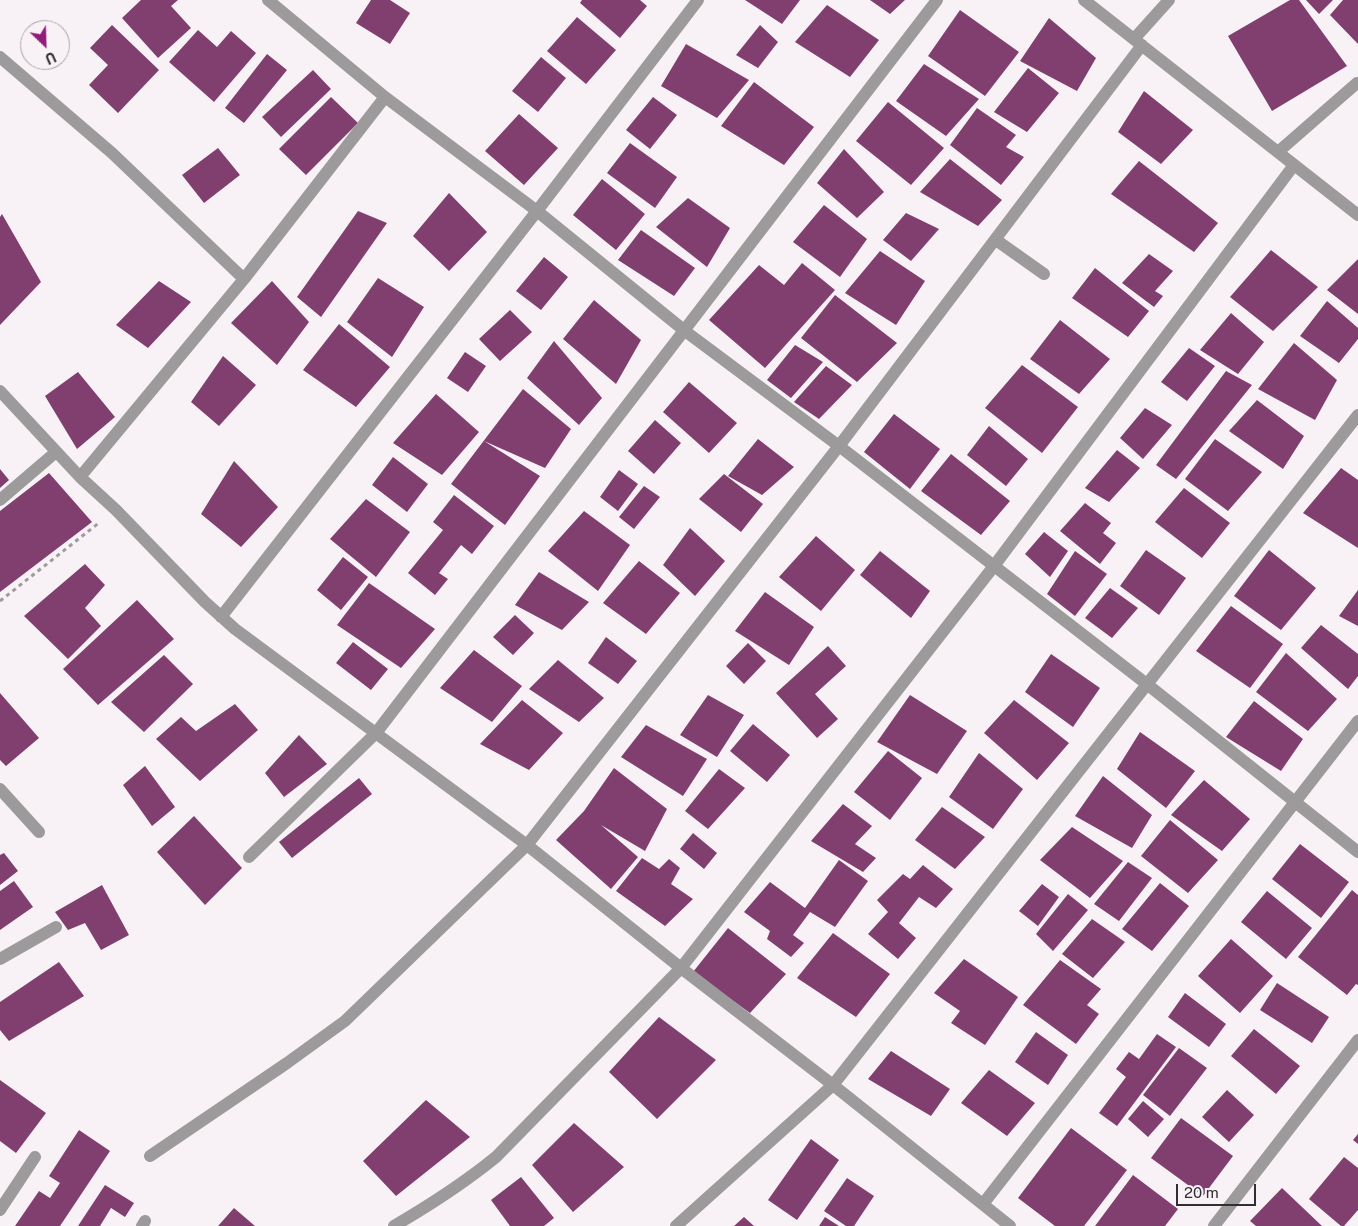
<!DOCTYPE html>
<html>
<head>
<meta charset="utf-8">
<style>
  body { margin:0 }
  #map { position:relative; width:1358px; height:1226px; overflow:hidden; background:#f8f2f6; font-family:"Public Sans",sans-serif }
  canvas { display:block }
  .north { position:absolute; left:20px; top:20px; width:50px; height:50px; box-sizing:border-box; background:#f8f2f6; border:1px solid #a8a4a7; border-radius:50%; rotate:156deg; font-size:14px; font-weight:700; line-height:20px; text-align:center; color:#312f31 }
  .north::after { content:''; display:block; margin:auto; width:18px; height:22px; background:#931c7a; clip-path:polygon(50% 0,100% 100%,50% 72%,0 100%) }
  .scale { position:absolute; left:1176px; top:1184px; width:80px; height:22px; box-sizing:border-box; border:2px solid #312f31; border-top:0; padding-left:6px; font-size:15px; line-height:18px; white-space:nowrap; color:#312f31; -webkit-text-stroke:4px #f8f2f6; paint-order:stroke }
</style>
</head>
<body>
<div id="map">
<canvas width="1358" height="1226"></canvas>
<div class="north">U</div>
<div class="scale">20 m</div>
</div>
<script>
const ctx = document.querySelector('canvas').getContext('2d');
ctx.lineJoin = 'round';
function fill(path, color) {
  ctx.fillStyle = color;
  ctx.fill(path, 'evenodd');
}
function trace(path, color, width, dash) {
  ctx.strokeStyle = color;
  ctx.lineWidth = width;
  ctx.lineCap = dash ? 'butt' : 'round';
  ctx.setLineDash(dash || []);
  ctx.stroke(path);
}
const building = new Path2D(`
  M141 0H178L171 6 191 28 158 58 122 18Z
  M371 0H390L410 13 390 44 356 23Z
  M582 0H640L647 6 620 38 580 3Z
  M745 0H800L782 24Z
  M870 0H905L890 14Z
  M1290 0H1299L1347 66 1272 111 1228 36Z
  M1306 0H1333L1319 14Z
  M1343 0H1358V44L1330 15Z
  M827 5 879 40 850 77 795 42Z
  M960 10 1019 52 985 96 928 56Z
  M577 17 616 50 586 84 547 51Z
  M1049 18 1096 58 1077 91 1020 61Z
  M112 25 159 70 118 113 89 85 108 65 90 48Z
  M760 25 778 42 758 68 736 55Z
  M198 30 217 47 231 31 256 53 214 102 169 62Z
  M686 44 749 80 717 118 661 86Z
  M267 54 287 70 244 123 225 108Z
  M541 57 566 78 538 112 512 91Z
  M924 64 979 99 946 136 896 101Z
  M1028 68 1059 93 1027 132 994 112Z
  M313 70 331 89 281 137 262 117Z
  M754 82 814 127 784 165 721 126Z
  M1144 91 1193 130 1161 164 1118 132Z
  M331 97 358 123 306 175 279 149Z
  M653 97 677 115 650 149 626 130Z
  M888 102 944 148 911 185 856 141Z
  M977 108 1016 135 1006 147 1024 157 1001 185 950 145Z
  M519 114 558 148 524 185 485 151Z
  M630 143 677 177 655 208 607 173Z
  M218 148 240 175 204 203 182 175Z
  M844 149 884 192 857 218 817 183Z
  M950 159 1002 200 978 226 920 192Z
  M1139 161 1218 223 1194 252 1111 194Z
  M602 179 645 214 616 250 573 215Z
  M449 193 487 232 449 271 413 236Z
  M688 198 730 228 707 267 656 227Z
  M824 205 867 239 840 277 793 242Z
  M358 211 387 223 321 317 297 297Z
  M906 213 939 229 911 261 883 240Z
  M2 214 41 282 0 325V217Z
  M641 230 695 268 674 296 618 260Z
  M1271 250 1318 287 1273 331 1230 297Z
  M880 251 925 281 896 325 845 293Z
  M1149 254 1173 271 1155 291 1163 296 1154 307 1122 283Z
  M544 257 568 277 541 310 516 291Z
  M1358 259V314L1327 290Z
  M802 263 835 290 765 368 709 320 759 265 784 285Z
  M1095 268 1149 311 1128 337 1072 298Z
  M378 278 424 307 392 357 347 322Z
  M159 281 191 302 148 348 116 325Z
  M272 281 309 322 277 365 231 323Z
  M835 295 897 343 857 382 801 338Z
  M594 300 641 340 616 384 563 339Z
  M1327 301 1358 328V339L1339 363 1300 336Z
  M510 310 532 332 500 361 479 339Z
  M1231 313 1264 342 1238 374 1200 350Z
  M1060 320 1110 359 1079 394 1030 359Z
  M339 324 390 367 356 407 303 370Z
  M554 341 602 398 579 425 527 378Z
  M1294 343 1337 380 1315 420 1258 389Z
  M795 345 823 362 791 398 767 380Z
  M1189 348 1215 366 1187 401 1161 382Z
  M465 352 486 366 468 392 447 378Z
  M223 356 256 385 219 426 191 402Z
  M1022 365 1078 407 1042 453 985 408Z
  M826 366 852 385 819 419 794 402Z
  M1226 371 1252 385 1176 479 1156 465Z
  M78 372 115 417 77 449 45 396Z
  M689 382 737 423 709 453 663 412Z
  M523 389 571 429 545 468 484 441 540 476 505 525 451 484Z
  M436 394 479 432 442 475 393 443Z
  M1257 400 1304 436 1283 469 1229 431Z
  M1145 408 1172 425 1143 459 1120 438Z
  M894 414 940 449 910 489 864 452Z
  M655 420 681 443 654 474 628 451Z
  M989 426 1028 459 1006 486 967 455Z
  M758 439 794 467 762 495 728 476Z
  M1215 439 1262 472 1228 511 1185 479Z
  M1117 450 1140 468 1109 502 1085 488Z
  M951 454 1010 501 981 535 921 491Z
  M393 457 428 484 407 512 372 485Z
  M234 461 278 507 241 547 201 514Z
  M1341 468 1358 480V548L1303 513Z
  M0 469 9 480 0 488Z
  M619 470 638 484 618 511 600 497Z
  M49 473 92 522 0 592V511Z
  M724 474 763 504 741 532 699 499Z
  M644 486 660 497 634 529 619 517Z
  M1184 488 1230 523 1202 558 1155 522Z
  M454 495 494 526 472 554 461 545 439 573 448 579 435 595 408 573 443 530 433 522Z
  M366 499 410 532 376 577 330 539Z
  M1085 503 1111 523 1103 533 1116 543 1100 564 1060 531Z
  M584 511 630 545 598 591 548 551Z
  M690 528 725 561 695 596 663 565Z
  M1044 532 1068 551 1050 577 1025 554Z
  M816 536 855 570 821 611 779 577Z
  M1146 550 1186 578 1159 615 1120 586Z
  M1269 550 1316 588 1281 630 1234 596Z
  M880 551 930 591 911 618 860 575Z
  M1075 551 1107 574 1075 616 1047 594Z
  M343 557 368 577 341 610 317 590Z
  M639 561 680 593 646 634 603 603Z
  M85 564 105 585 85 608 101 626 68 659 24 616Z
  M539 572 589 602 562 630 515 605Z
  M369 583 435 629 401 668 337 625Z
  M1110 588 1138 608 1112 638 1085 618Z
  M1358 590V626L1339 616Z
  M765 592 814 627 789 665 735 631Z
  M137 600 174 639 98 705 63 669Z
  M1231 606 1283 644 1250 688 1196 651Z
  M515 615 534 633 513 655 493 637Z
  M1321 625 1358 654V676L1348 689 1301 648Z
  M606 637 637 661 618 684 588 663Z
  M353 642 388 669 371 690 336 663Z
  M748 643 766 661 744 684 726 666Z
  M828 646 846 666 815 694 838 719 817 738 776 693Z
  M474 650 522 686 492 722 440 688Z
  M1286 653 1337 699 1308 731 1256 692Z
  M1051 654 1100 688 1073 727 1025 692Z
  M164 655 193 684 144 732 111 702Z
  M558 660 604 698 579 722 529 689Z
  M0 693 39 738 6 766 0 760Z
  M708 695 744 715 717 757 680 735Z
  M910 695 967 731 937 774 877 742Z
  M522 700 563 733 529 770 480 744Z
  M1014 700 1069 743 1037 780 984 733Z
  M1254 701 1303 739 1281 771 1226 737Z
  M235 704 258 730 200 781 156 739 181 717 196 731Z
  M753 724 790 755 767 782 730 751Z
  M646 725 707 759 683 796 621 757Z
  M1140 732 1195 771 1166 808 1117 769Z
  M299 735 327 764 284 797 265 773Z
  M888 751 922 778 890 820 854 792Z
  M979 753 1023 789 993 829 949 797Z
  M145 766 175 807 152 826 123 785Z
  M614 768 667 809 645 851 601 825 638 857 611 889 556 840 584 811Z
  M719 769 745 788 708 829 685 811Z
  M1103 776 1152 815 1132 848 1075 816Z
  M359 778 372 794 292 858 279 842Z
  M1204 780 1250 819 1222 851 1171 815Z
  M843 804 872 826 855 844 876 858 863 872 811 841Z
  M942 807 985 837 955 869 915 840Z
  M194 816 242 868 205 905 157 852Z
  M1170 820 1218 860 1188 893 1141 856Z
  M1072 827 1123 861 1090 898 1040 860Z
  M693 833 717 853 704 869 680 849Z
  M1300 844 1349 882 1321 918 1272 879Z
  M4 853 18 871 0 885V855Z
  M642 858 659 869 669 859 680 868 671 884 693 899 665 926 616 891Z
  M839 860 868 881 835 927 810 912 793 935 804 943 791 957 767 939 770 931 744 912 770 882 805 908Z
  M1128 862 1152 878 1119 921 1094 904Z
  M923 865 953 889 936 908 919 897 899 923 916 938 898 959 868 934 888 912 877 900 903 874 910 879Z
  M14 881 33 907 0 930V891Z
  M1160 883 1189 906 1152 951 1122 929Z
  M1042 884 1059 897 1038 926 1019 911Z
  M102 885 129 935 101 950 85 923 68 930 55 912Z
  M1352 890 1358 895V985L1356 984 1347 995 1298 957Z
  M1267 891 1312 928 1286 959 1241 922Z
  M1068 894 1088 910 1053 951 1036 934Z
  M1092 919 1125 942 1093 978 1062 954Z
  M728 928 786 974 750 1013 693 972Z
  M833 933 890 974 856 1017 797 978Z
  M1231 939 1273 976 1240 1013 1198 976Z
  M964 959 1018 997 985 1045 951 1023 960 1011 934 993Z
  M1060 960 1101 989 1087 1005 1099 1014 1076 1044 1023 1005Z
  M59 962 84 996 9 1041 0 1030V1002Z
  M1277 983 1329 1017 1312 1043 1260 1010Z
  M1185 993 1226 1024 1209 1047 1168 1017Z
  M659 1017 716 1060 657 1119 609 1072Z
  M1254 1029 1300 1066 1276 1094 1231 1056Z
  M1036 1032 1068 1055 1048 1085 1015 1062Z
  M1157 1034 1176 1047 1117 1126 1099 1113 1126 1077 1116 1069 1129 1052 1139 1059Z
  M1179 1048 1207 1068 1170 1116 1143 1095Z
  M891 1051 950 1089 931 1116 868 1079Z
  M989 1070 1035 1103 1007 1136 961 1103Z
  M0 1080 46 1113 16 1153 0 1141Z
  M1227 1090 1254 1115 1229 1142 1202 1117Z
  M426 1100 470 1137 396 1196 363 1161Z
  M1143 1101 1164 1119 1148 1137 1128 1119Z
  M1181 1118 1233 1156 1203 1196 1151 1158Z
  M574 1123 624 1167 573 1212 532 1165Z
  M1071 1128 1127 1170 1084 1226H1055L1018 1198Z
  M79 1130 110 1151 60 1226H15L39 1191 50 1198 60 1183 49 1176Z
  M1358 1134V1144L1353 1140Z
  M811 1139 839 1160 797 1220 768 1200Z
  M1344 1157 1358 1168V1210L1344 1226H1341L1309 1199Z
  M1133 1175 1178 1209 1165 1226H1095Z
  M521 1177 554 1218 544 1226H510L491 1200Z
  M847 1178 874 1196 854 1226H846L824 1211Z
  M105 1185 134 1203 125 1217 111 1208 100 1226H78Z
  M1282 1188 1322 1226H1256L1250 1221Z
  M234 1208 255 1226H218Z
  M744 1217 754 1226H734Z
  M825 1217 839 1226H819Z`);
const path = new Path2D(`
  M0 601 100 522`);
const service = new Path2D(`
  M1134 39 1169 0`);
const minor = new Path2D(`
  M268 0 385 97 537 211 685 331 839 446 1148 685 1358 852
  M1084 0 1358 215
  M0 57 112 153 244 279
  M1278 152 1357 83
  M996 240 1044 274
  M0 391 80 477 116 510 205 602 235 629 527 845 681 968 833 1085 1010 1226
  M80 477 244 279 385 97
  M0 500 56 452
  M221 617 537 211 698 0
  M0 789 39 832
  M249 857 376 733 937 0
  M0 959 56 927
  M150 1156 287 1063 345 1021 527 845 839 446 1142 45
  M983 1204 1358 721
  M0 1210 35 1157
  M142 1226 145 1221
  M394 1226C430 1205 464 1183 496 1157L681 968 994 566 1294 165
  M676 1226 833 1085 1358 415
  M1214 1226 1358 1040`);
fill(building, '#803f6e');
trace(path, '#9e9a9d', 3, [4, 4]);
trace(service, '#9c9a9b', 12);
trace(minor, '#9c9a9b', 12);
</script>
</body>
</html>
